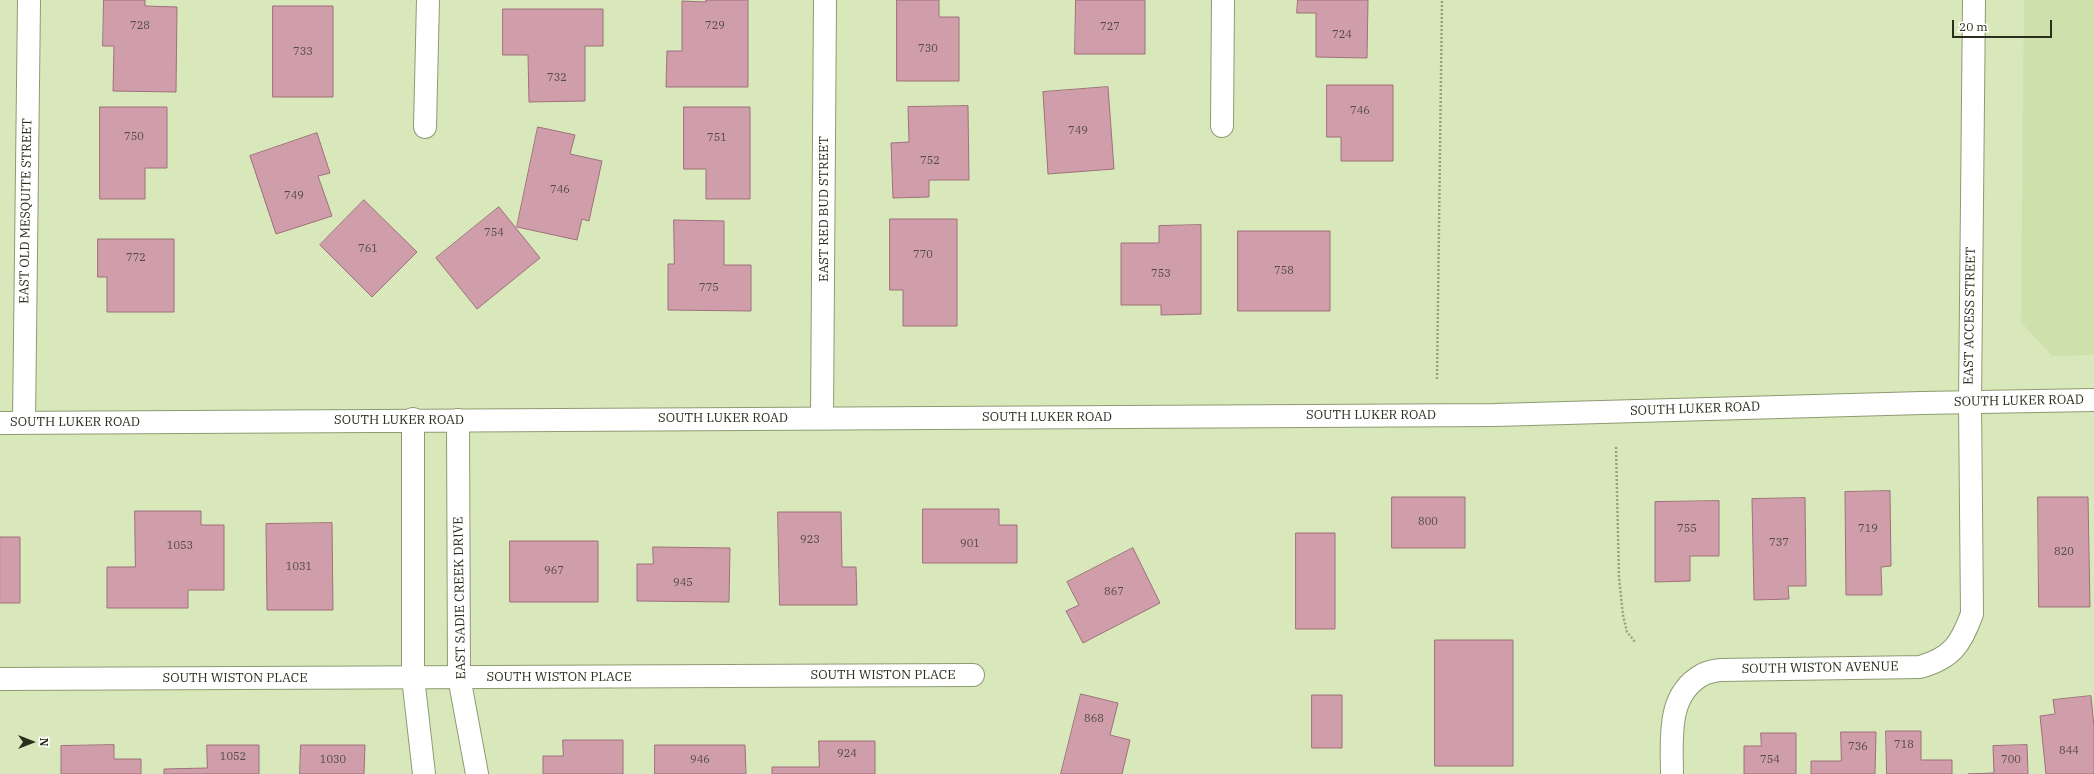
<!DOCTYPE html>
<html>
<head>
<meta charset="utf-8">
<style>
  body { margin:0 }
  #map { position:relative; width:2094px; height:774px; overflow:hidden; background:#d9e8bb; font-family:"IBM Plex Serif",serif }
  canvas { display:block }
  .north { position:absolute; left:12px; top:722px; width:40px; height:40px; -webkit-text-stroke:3px #fff; paint-order:stroke; rotate:90deg; font-size:11px; font-weight:700; line-height:16px; text-align:center; color:#292e1d }
  .north::after { content:''; display:block; margin:auto; width:14px; height:18px; background:#292e1d; clip-path:polygon(50% 0,100% 100%,50% 72%,0 100%) }
  .scale { position:absolute; left:1952px; top:20px; width:100px; height:18px; box-sizing:border-box; border:2px solid #292e1d; border-top:0; padding-left:5px; font-size:12px; line-height:14px; white-space:nowrap; color:#292e1d; -webkit-text-stroke:3px #fff; paint-order:stroke }
</style>
</head>
<body>
<div id="map">
<canvas width="2094" height="774"></canvas>
<div class="north">N</div>
<div class="scale">20 m</div>
</div>
<script>
const ctx = document.querySelector('canvas').getContext('2d');
ctx.lineJoin = 'round';
function fill(path, color) {
  ctx.fillStyle = color;
  ctx.fill(path, 'evenodd');
}
function trace(path, color, width, dash) {
  ctx.strokeStyle = color;
  ctx.lineWidth = width;
  ctx.lineCap = dash ? 'butt' : 'round';
  ctx.setLineDash(dash || []);
  ctx.stroke(path);
}
function drawText(font, color, halo, rows, align = 'center') {
  ctx.font = font + ' "IBM Plex Serif",serif';
  ctx.lineWidth = 3;
  ctx.setLineDash([]);
  ctx.textBaseline = 'middle';
  ctx.strokeStyle = halo;
  ctx.fillStyle = color;
  for (const [text, x, y, turn = 0] of rows) {
    ctx.save();
    ctx.translate(x, y);
    ctx.rotate((+turn || 0) * Math.PI / 180);
    ctx.textAlign = isNaN(turn) ? turn : align;
    if (halo) ctx.strokeText(text, 0, 0);
    ctx.fillText(text, 0, 0);
    ctx.restore();
  }
}
const built = new Path2D(`
  M2024 0H2094V355L2052 356 2021 322Z`);
const building = new Path2D(`
  M104 0H145V6L177 7 176 92 113 91 114 46H103Z
  M706 0H748V87H666L667 51H682V1L706 2Z
  M897 0H939V17H959V81H897Z
  M1076 0H1145V54H1075Z
  M1298 0H1368L1367 58 1316 57V13H1297Z
  M273 6H333V97H273Z
  M503 9H603V46H585V101L529 102 528 55H503Z
  M1327 85H1393V161H1341V137H1327Z
  M1108 87 1114 169 1048 174 1043 92Z
  M968 106 969 180H929V197L893 198 891 143 909 142 908 107Z
  M100 107H167V168H145V199H100Z
  M684 107H750V199H706V169H684Z
  M538 127 575 135 570 154 602 161 589 221 582 219 577 240 517 227Z
  M317 133 330 173 318 176 332 216 276 234 250 156Z
  M364 200 417 252 372 297 320 245Z
  M499 207 540 258 477 309 436 258Z
  M890 219H957V326H903V290H890Z
  M674 220 724 221V265H751V311L668 310V264H674Z
  M1201 225V314L1161 315V305H1121V243H1159V226Z
  M1238 231H1330V311H1238Z
  M98 239H174V312H107V277H98Z
  M1890 491 1891 566 1881 567 1882 595H1846L1845 492Z
  M1392 497H1465V548H1392Z
  M2038 497H2088L2090 607H2039Z
  M1805 498 1806 586H1788L1789 599 1754 600 1752 499Z
  M1719 501V556H1690V581L1655 582V502Z
  M923 509H999V525H1017V563H923Z
  M135 511H201V525H224V590H188V608H107V567H135Z
  M778 512H841L842 567H856L857 605H780Z
  M332 523 333 610H267L266 524Z
  M1296 533H1335V629H1296Z
  M0 537H20V603H0Z
  M510 541H598V602H510Z
  M653 547 730 548 729 602 637 601V564H653Z
  M1133 548 1160 603 1083 643 1066 611 1079 605 1067 582Z
  M1435 640H1513V766H1435Z
  M1081 694 1118 703 1110 735 1130 740 1122 774H1061Z
  M1312 695H1342V748H1312Z
  M2091 696 2094 727V774H2046L2040 716 2055 714 2053 700Z
  M1886 731H1921V760H1952V774H1887Z
  M1841 732H1876L1875 774H1811V761H1841Z
  M1761 733H1796V774H1744V746H1761Z
  M563 740H623V774H543V756H563Z
  M819 741H875V774H772V767H819Z
  M114 745V759H141V774H61V746Z
  M207 745H259V774H164V769L207 768Z
  M301 745H365L364 774H300Z
  M655 745H745L746 774H655Z
  M2027 745 2028 774H1968L1994 773 1993 746Z`);
const path = new Path2D(`
  M1437 379 1442 0
  M1616 447 1619 578 1623 615 1627 632 1636 643`);
const minor = new Path2D(`
  M1222 126 1223 0
  M425 127 428 0
  M822 417 825 0
  M24 422 29 0
  M0 679 973 675
  M1672 774C1672 740 1666 695 1702 675 1707 672 1714 671 1720 670L1920 667C1952 658 1961 644 1972 614L1970 402 1974 0`);
const tertiary = new Path2D(`
  M413 419V677L424 774
  M458 420 459 677 477 774
  M0 423 1495 415 1922 403 2094 400`);
const numberNames = [
  ["728",140,26],
  ["729",715,26],
  ["727",1110,27],
  ["724",1342,35],
  ["730",928,49],
  ["733",303,52],
  ["732",557,78],
  ["746",1360,111],
  ["749",1078,131],
  ["750",134,137],
  ["751",717,138],
  ["752",930,161],
  ["746",560,190],
  ["749",294,196],
  ["754",494,233],
  ["761",368,249],
  ["770",923,255],
  ["772",136,258],
  ["758",1284,271],
  ["753",1161,274],
  ["775",709,288],
  ["800",1428,522],
  ["755",1687,529],
  ["719",1868,529],
  ["923",810,540],
  ["737",1779,543],
  ["901",970,544],
  ["1053",180,546],
  ["820",2064,552],
  ["1031",299,567],
  ["967",554,571],
  ["945",683,583],
  ["867",1114,592],
  ["868",1094,719],
  ["718",1904,745],
  ["736",1858,747],
  ["844",2069,751],
  ["924",847,754],
  ["1052",233,757],
  ["1030",333,760],
  ["946",700,760],
  ["754",1770,760],
  ["700",2011,760]
];
const streetNames = [
  ["EAST RED BUD STREET",824,209,-90],
  ["EAST OLD MESQUITE STREET",26,211,-89],
  ["EAST ACCESS STREET",1970,316,-89],
  ["SOUTH LUKER ROAD",2019,401,-1],
  ["SOUTH LUKER ROAD",1695,409,-2],
  ["SOUTH LUKER ROAD",1371,415],
  ["SOUTH LUKER ROAD",1047,417],
  ["SOUTH LUKER ROAD",723,418],
  ["SOUTH LUKER ROAD",399,420],
  ["SOUTH LUKER ROAD",75,422],
  ["EAST SADIE CREEK DRIVE",460,598,-91],
  ["SOUTH WISTON AVENUE",1820,668,-1],
  ["SOUTH WISTON PLACE",883,675],
  ["SOUTH WISTON PLACE",559,677],
  ["SOUTH WISTON PLACE",235,678]
];
fill(built, '#cee0ac');
fill(building, '#cf9eaa');
trace(building, '#9e707b', 1);
trace(minor, '#8d9b72', 24);
trace(tertiary, '#8d9b72', 24);
trace(path, '#97a280', 2.5, [2, 2]);
trace(minor, '#fff', 22);
trace(tertiary, '#fff', 22);
drawText('11px', '#524a40', null, numberNames);
drawText('13px', '#292e1d', '#fff', streetNames);
</script>
</body>
</html>
